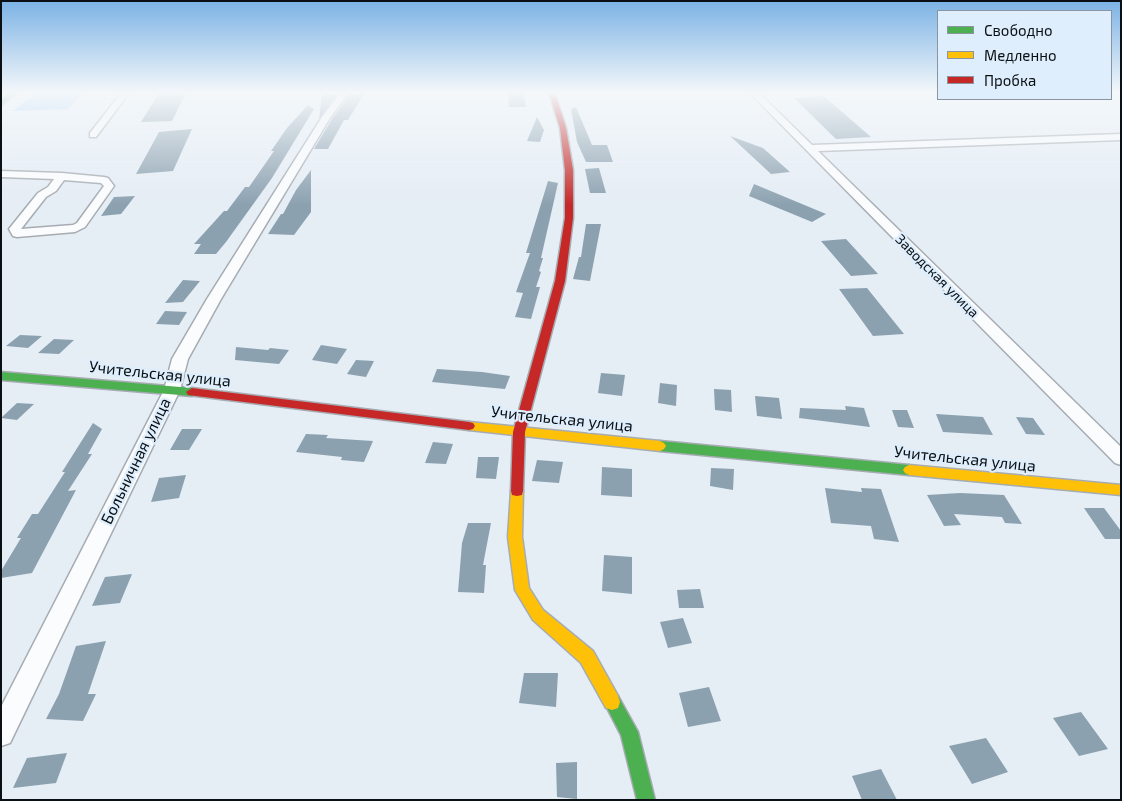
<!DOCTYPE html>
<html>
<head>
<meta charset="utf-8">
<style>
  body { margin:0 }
  #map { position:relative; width:1122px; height:801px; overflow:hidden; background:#e5edf5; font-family:"Exo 2",sans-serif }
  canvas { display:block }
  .frame { position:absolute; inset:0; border:2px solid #0b1014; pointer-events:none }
  .legend { position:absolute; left:937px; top:10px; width:175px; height:90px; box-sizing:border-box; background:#deeefc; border:1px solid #8a959f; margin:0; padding:6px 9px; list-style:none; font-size:15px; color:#0b1014 }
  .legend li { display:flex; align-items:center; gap:10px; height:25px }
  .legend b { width:25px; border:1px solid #8a959f }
</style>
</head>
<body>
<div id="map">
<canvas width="1122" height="801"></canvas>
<div class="frame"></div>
<ul class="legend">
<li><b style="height:6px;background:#4caf50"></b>Свободно</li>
<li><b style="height:6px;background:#ffc107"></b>Медленно</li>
<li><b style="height:6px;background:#c62828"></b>Пробка</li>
</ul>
</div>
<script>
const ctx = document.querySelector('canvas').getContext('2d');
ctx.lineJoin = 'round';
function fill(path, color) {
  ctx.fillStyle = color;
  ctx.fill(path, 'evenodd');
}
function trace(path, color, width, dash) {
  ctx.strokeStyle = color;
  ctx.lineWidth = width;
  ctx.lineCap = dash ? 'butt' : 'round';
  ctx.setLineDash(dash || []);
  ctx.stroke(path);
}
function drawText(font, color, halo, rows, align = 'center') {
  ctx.font = font + ' "Exo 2",sans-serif';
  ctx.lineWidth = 4.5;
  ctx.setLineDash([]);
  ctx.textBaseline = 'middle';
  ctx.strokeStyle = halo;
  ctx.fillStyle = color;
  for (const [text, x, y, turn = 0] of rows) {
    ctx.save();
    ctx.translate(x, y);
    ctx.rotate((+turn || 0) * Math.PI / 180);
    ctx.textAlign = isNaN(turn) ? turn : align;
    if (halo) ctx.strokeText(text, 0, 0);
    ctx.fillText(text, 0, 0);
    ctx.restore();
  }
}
const forest = new Path2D(`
  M37 93H83L68 109 13 111Z`);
const building = new Path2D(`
  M159 93H186L172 121 141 122Z
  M508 93H524L526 107H509Z
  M322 94H337L319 119Z
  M350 94H364L348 120H344L328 149H314L332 119Z
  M824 96 834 105 871 137 836 139 794 98Z
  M308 105 314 109 272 178 226 242 216 254H194L201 244H194L224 211H227L245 187H249L274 151H271L287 128Z
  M576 107 592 145H607L613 162H586L577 142 571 109Z
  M537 117 544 130 540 142 527 141Z
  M192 129 173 171 136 174 159 132Z
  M730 136 763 148 790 172 771 174Z
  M599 168 606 193H590L585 169Z
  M311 170V212L294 235 268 234 281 214H283L296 190Z
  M548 181 558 183 541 258H543L539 271 541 272 536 287H540L531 319 515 317 523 293 516 292 530 253H526Z
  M754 184 826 214 812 222 749 196Z
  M135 196 121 214 101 216 114 197Z
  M586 224H601L590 281 573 279 579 257H581Z
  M846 239 878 274 851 276 821 241Z
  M183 280 200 281 183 302 165 303Z
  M867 288 904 334 873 336 839 289Z
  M165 311 187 312 179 325 156 324Z
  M20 335 42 336 28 348 6 346Z
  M54 339 74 340 59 354 38 353Z
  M321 345 347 349 337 364 312 360Z
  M236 347 268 350 270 348 289 350 279 364 235 360Z
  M356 360 374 361 366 377 347 374Z
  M437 369 482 372 510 376 505 389 432 382Z
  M601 373 625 375 622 396 598 393Z
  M660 383 677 385 676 406 658 403Z
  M714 389 731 390 732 412 715 410Z
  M755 396 779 398 782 419 757 416Z
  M17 403 34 404 17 420 1 418Z
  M845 406 864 408 870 427 799 418 800 408 846 410Z
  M892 410H907L914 428 898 427Z
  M936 414 983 417 993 435 943 432Z
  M1016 417 1033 418 1045 435 1026 434Z
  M93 423 102 429 88 454H92L68 491 76 490 32 573 1 578V571L21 538H17L32 514H38L65 472H62Z
  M182 429H202L189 450H170Z
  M306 434 328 435 326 438 373 441 364 462 341 460 342 457 296 452Z
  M433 442 453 444 446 464 425 463Z
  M478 457H499L496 479 476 478Z
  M537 460 563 462 559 483 532 481Z
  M602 467 632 469V497L601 495Z
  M711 468 734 469 733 490 710 486Z
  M186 475 179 498 151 502 159 478Z
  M825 488 862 492 861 488 881 489 899 542 874 539 871 526 831 523Z
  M960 493 1004 495 1022 524 1005 523 1002 517 954 514 961 525 944 526 927 495Z
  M1084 508H1104L1121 531V539H1105Z
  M468 523H491L483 565H486L484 593 458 592 462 543Z
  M604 555 632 557V594L602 591Z
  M132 574 120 603 92 606 105 577Z
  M700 589 704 608H679L677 590Z
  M683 618 692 643 668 648 660 622Z
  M106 641 88 694H96L83 721 46 719 59 694 76 646Z
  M524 673H558L556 707 519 703Z
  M709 687 721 721 688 727 679 693Z
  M1081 712 1108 749 1079 756 1053 718Z
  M986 738 1008 772 972 784 949 746Z
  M67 753 56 783 13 788 27 758Z
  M577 762V799L557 797 556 763Z
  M881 769 897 800H862L852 776Z`);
const street = new Path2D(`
  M121 93H129L96 137H90V133Z
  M340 93H348L330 118 221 299 188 359 180 390 10 743 1 746V707L164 390 172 359 207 299 322 117Z
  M750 93H759L812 145 1121 134V140L818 151 1121 447V465L1115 463Z
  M1 171 62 173 104 177 108 178 114 186 85 227 75 232 17 237 13 236 9 229 38 193 48 187 54 179 1 177ZM64 180 101 183 104 186 77 223 73 225 21 229 46 197 56 191Z`);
const fast = new Path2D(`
  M11 93H18L1 105V100Z
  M1 372 192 388 198 392 192 396 1 380Z
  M660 441 909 465 913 467 915 470 913 473 909 475 660 451 656 449 654 446 656 443Z
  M612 694 618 696 638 732 655 800H637L621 735 604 702 606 696Z`);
const slow = new Path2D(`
  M469 422 660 441 664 443 666 446 664 449 660 451 469 430 465 429 463 426 465 423Z
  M909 465 1121 485V495L909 475 905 473 903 470 905 467Z
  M517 486 522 487 523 491 522 537 529 588 543 610 593 651 618 696 620 702 618 708 612 710 606 708 581 663 533 620 515 590 508 537 511 491 512 487Z`);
const jam = new Path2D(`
  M549 93H555L566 128 573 170V218L565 281 525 432 523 491 522 495 517 496 512 495 511 491 513 432 555 281 565 218V170L560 128Z
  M192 388 469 422 473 423 475 426 473 429 469 430 188 395 186 392Z`);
const farStreetnames = [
  ["Заводская улица",937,276,45]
];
const streetNames = [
  ["Учительская улица",160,374,6],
  ["Учительская улица",562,419,6],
  ["Учительская улица",965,459,6],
  ["Больничная улица",136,461,-64]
];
fill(forest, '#9eccf3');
fill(building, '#8ca1b0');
trace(street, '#a6acb2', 3);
trace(fast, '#a6acb2', 3);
trace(slow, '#a6acb2', 3);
trace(jam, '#a6acb2', 3);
fill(street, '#fbfcfe');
fill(fast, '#4caf50');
fill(slow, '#ffc107');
fill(jam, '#c62828');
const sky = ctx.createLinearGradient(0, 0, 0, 205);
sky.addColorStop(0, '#7bb2e4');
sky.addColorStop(0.45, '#f3f7fa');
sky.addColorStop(1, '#f3f7fa00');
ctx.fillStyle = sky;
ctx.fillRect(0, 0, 1122, 205);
drawText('14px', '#0b1014', '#deeefc', farStreetnames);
drawText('16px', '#0b1014', '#deeefc', streetNames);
</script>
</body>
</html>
